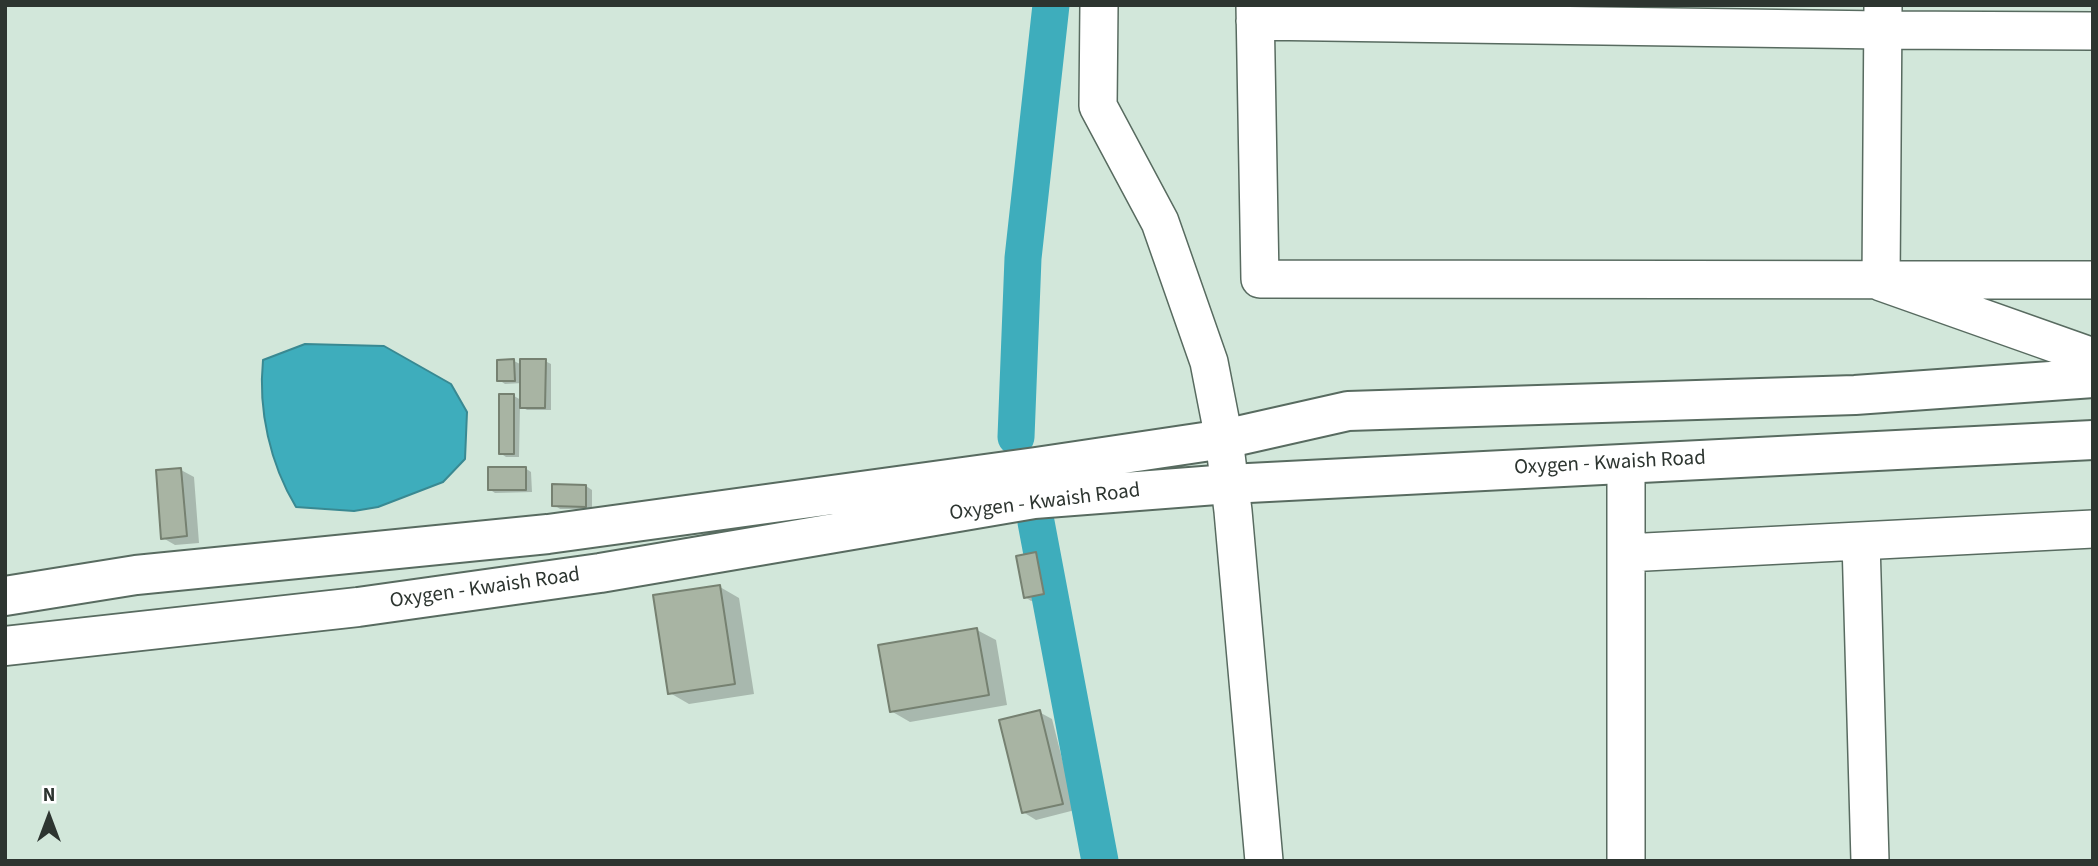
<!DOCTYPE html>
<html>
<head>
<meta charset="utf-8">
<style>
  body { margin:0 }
  #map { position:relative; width:2098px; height:866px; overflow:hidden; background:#d2e7da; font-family:"Source Sans 3",sans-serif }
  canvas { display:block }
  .frame { position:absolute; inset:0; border:7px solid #2d3530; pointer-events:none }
  .north { position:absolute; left:14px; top:782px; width:70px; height:70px; -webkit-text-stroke:5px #fff; paint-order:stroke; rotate:0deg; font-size:19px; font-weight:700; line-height:28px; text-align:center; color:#2d3530 }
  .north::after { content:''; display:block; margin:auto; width:24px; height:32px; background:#2d3530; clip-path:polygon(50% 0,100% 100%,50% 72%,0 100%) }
</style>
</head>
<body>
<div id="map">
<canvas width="2098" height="866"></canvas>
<div class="frame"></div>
<div class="north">N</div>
</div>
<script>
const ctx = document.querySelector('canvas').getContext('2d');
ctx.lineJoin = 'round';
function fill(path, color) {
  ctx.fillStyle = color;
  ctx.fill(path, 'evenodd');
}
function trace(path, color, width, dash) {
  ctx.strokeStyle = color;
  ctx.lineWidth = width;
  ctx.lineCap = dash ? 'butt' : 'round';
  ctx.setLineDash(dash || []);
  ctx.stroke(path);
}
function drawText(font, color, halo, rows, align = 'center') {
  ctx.font = font + ' "Source Sans 3",sans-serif';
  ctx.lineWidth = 7;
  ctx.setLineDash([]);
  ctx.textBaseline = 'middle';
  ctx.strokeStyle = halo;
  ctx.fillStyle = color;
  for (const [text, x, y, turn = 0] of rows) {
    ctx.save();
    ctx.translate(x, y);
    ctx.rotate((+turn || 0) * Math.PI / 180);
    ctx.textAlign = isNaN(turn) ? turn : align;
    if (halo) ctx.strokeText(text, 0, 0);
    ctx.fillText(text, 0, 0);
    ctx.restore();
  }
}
const water = new Path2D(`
  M305 344 384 346 451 384 467 412 465 459 443 482 378 507 354 511 296 507C270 464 258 410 263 360Z`);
const shadow = new Path2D(`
  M514 361 522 365 545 361 551 364V410H527L520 406 519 457H506L500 453 514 396 521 400 522 383 505 384 499 380Z
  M525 468 531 472 532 492 495 493 489 489Z
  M181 470 194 477 199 543 175 545 163 538Z
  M586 486 592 490V509H560L554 505Z
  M1035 554 1042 558 1050 597 1031 601 1025 597Z
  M720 587 739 598 754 694 689 704 670 693Z
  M977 630 996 640 1007 705 910 722 891 711Z
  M1039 712 1052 719 1075 810 1036 820 1023 812Z`);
const canal = new Path2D(`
  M1016 437 1023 258 1051 5
  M1036 522 1100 861`);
const building = new Path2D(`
  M514 359 515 381H497V360Z
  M520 359H546L545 408H520Z
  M499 394H514V454H499Z
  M488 467H526V490H488Z
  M181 468 187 536 161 539 156 470Z
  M552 484 586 485V507L552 506Z
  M1036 552 1044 594 1024 598 1016 556Z
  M720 585 735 684 668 694 653 595Z
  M977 628 989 695 890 712 878 645Z
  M1040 710 1063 804 1022 813 999 720Z`);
const minor = new Path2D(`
  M1099 5 1098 106 1160 222 1209 362 1224 439 1233 511 1264 861
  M1255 5 1260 279 2093 280
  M1883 6 1881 282 2093 357
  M1255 21 1882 30 2093 31
  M1626 464V861
  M1861 541 1870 861
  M1626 553 2093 529`);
const secondary = new Path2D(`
  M5 596 136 575 548 534 1036 467 1224 439 1348 411 1855 395 2093 378
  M5 646 358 607 600 573 1034 499 1229 484 2093 440`);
const streetNames = [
  ["Oxygen - Kwaish Road",1610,464,-3],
  ["Oxygen - Kwaish Road",1045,503,-7],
  ["Oxygen - Kwaish Road",485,589,-8]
];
fill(water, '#3eadbc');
trace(water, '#398992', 2);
fill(shadow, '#0003');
trace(canal, '#3eadbc', 37);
fill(building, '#a8b4a3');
trace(building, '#768171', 2);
trace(minor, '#586b60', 40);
trace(secondary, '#586b60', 42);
trace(minor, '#fff', 37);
trace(secondary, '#fff', 38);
drawText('21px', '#2d3530', '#fff', streetNames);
</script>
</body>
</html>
